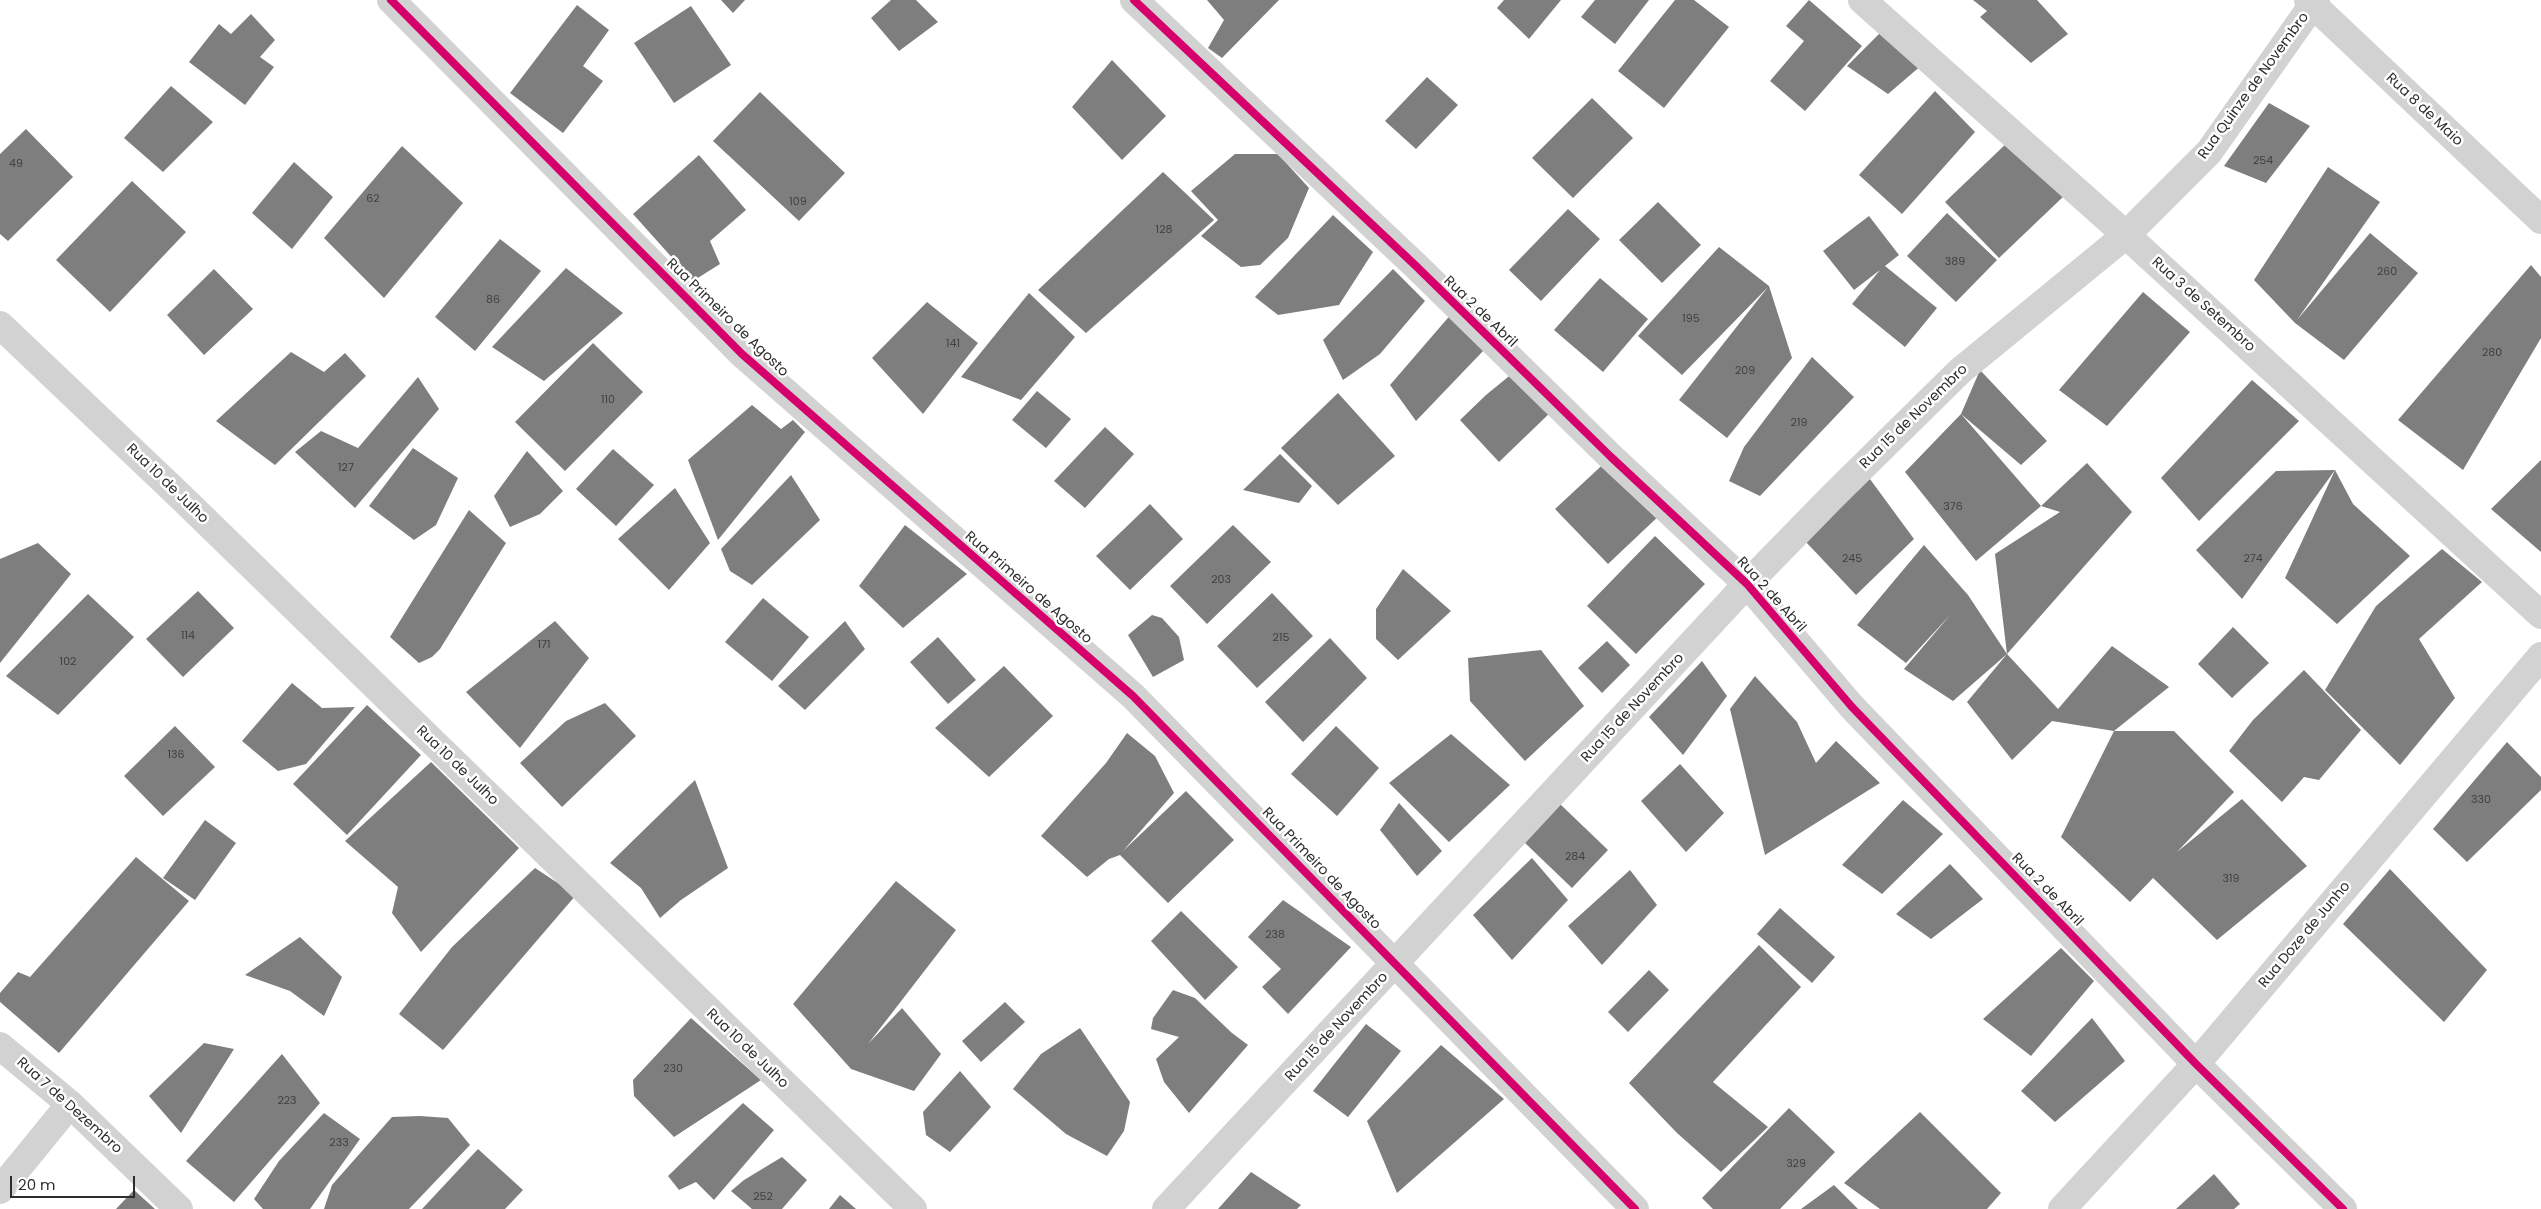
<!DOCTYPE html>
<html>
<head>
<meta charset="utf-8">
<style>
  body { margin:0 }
  #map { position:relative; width:2541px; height:1209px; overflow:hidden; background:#fff; font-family:Poppins,sans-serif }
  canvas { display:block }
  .scale { position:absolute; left:10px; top:1176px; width:125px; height:22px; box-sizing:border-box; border:2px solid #2d2d2d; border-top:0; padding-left:6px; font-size:15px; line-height:18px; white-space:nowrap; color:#2d2d2d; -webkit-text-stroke:4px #fff; paint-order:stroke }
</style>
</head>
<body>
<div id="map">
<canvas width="2541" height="1209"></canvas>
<div class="scale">20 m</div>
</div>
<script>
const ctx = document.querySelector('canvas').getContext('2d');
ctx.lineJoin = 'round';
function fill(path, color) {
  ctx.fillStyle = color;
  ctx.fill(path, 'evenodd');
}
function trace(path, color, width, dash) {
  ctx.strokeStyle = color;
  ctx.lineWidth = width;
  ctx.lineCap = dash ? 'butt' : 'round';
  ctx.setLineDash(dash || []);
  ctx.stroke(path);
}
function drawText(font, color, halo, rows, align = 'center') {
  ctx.font = font + ' Poppins,sans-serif';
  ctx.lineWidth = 5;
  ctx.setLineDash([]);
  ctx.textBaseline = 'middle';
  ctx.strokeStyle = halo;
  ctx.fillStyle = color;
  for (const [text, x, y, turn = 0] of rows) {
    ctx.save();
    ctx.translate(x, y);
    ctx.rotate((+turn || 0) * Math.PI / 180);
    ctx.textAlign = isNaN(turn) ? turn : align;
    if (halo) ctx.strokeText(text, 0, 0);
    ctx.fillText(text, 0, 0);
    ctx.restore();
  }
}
const building = new Path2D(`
  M721 0H745L733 13Z
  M891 0H916L938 22 899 51 871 18Z
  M1207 0H1279L1222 58 1208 48 1224 20Z
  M1504 0H1561L1529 39 1497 8Z
  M1595 0H1649L1615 44 1581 17Z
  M1675 0H1694L1729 27 1664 108 1618 71Z
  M1809 0 1862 46 1805 111 1770 81 1804 41 1786 26Z
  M1973 0H2037L2068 34 2031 63 1980 17 1987 11Z
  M577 5 609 30 583 66 603 81 563 133 510 93Z
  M691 6 731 65 674 103 634 43Z
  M251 14 275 40 260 57 274 67 245 105 189 62 219 24 231 34Z
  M1883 30 1923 64 1888 94 1847 66Z
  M1112 60 1166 116 1122 160 1072 107Z
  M1427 77 1458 105 1416 149 1385 121Z
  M171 86 213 122 163 172 124 138Z
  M1935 91 1975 132 1902 214 1859 175Z
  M760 92 845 173 799 221 713 141Z
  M1592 98 1633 138 1573 198 1532 158Z
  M2269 103 2310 126 2266 183 2224 166Z
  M26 129 73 177 8 241 0 234V154Z
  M2010 140 2065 195 1999 258 1945 202Z
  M402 146 463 203 384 298 324 238Z
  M1235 154H1278L1309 188 1288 238 1260 265 1241 267 1201 236 1218 220 1191 191Z
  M699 155 746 210 710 241 720 264 693 281 633 214Z
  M294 162 333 197 292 249 252 213Z
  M2328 167 2380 202 2297 320 2370 233 2418 273 2344 360 2295 323 2254 280Z
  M1163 172 1214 220 1086 333 1038 290Z
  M132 181 186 232 110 312 56 260Z
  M1658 202 1701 245 1662 283 1619 240Z
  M1568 209 1600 239 1541 301 1509 270Z
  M1947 213 1997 260 1956 302 1907 256Z
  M1333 215 1373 252 1339 305 1278 315 1255 297Z
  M1869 216 1899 255 1885 266 1937 308 1905 347 1852 304 1880 270 1854 290 1823 251Z
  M500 239 541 271 475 351 435 317Z
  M1719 247 1769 286 1792 358 1727 438 1679 400 1768 287 1682 375 1638 336Z
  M2531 265 2541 277V338L2463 470 2398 420Z
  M566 268 623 313 544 381 492 347Z
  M214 269 253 309 204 355 167 315Z
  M1393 269 1425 301 1380 354 1343 380 1323 340Z
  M1600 278 1648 319 1603 372 1554 330Z
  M2143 292 2190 332 2107 426 2059 390Z
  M1029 293 1075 337 1021 400 961 377Z
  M927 302 978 343 923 414 872 358Z
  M1453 312 1484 350 1416 421 1390 385Z
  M593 343 643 392 565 471 515 422Z
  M291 352 324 372 345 353 366 376 275 465 216 421Z
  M1812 357 1854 397 1760 496 1729 481 1744 447Z
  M1519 368 1554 409 1499 462 1460 420 1486 395Z
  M1980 370 2047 441 2021 465 1961 414 2041 506 1976 561 1905 472 1961 414Z
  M418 377 439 409 355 508 295 452 321 431 358 448Z
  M2252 380 2299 421 2199 521 2161 478Z
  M1037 391 1071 419 1046 448 1012 420Z
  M1338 393 1395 456 1338 505 1281 448Z
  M752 405 781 429 793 420 805 432 718 540 688 460Z
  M1105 427 1134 454 1085 508 1054 481Z
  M413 448 458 478 436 525 414 540 369 506Z
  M613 449 654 485 616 526 576 489Z
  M527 451 563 491 540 514 510 527 494 496Z
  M1280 454 1312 486 1299 503 1243 490Z
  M1611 457 1663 512 1608 564 1555 509Z
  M2541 460V552L2491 509Z
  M2087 463 2132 512 2007 654 2058 709 2112 646 2169 687 2114 731H2174L2234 792 2177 852 2242 799 2307 866 2217 940 2153 878 2130 902 2061 837 2114 731 2052 721 2012 760 1967 702 2007 654 1953 701 1904 669 1951 614 1906 663 1857 625 1924 545 1968 595 2007 654 1995 554 2060 512 2041 506Z
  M2335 470 2242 599 2196 550 2276 471Z
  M2335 470 2353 504 2410 556 2337 624 2285 578Z
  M791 475 820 520 752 585 730 571 721 549Z
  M1867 475 1914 539 1856 595 1806 542Z
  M675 488 710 543 669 590 618 539Z
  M1150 504 1183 539 1130 590 1096 556Z
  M469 510 506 543 440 649 432 657 419 663 390 637Z
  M905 525 967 574 903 628 859 586Z
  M1233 525 1271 562 1207 624 1170 586Z
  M1655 536 1705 584 1636 654 1587 606Z
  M38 543 71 574 0 663V559Z
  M2442 549 2482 582 2419 639 2455 698 2400 765 2325 690 2376 606Z
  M1403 569 1451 611 1398 660 1376 639V609Z
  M198 591 234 628 183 677 146 639Z
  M1272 593 1313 636 1257 688 1217 646Z
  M88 594 134 637 58 715 6 676Z
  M763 598 809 637 772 681 725 642Z
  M1152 615 1162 618 1179 637 1184 660 1153 677 1128 635Z
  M555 621 589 658 520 748 466 692Z
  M845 621 865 649 805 710 778 686Z
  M2233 627 2269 663 2232 698 2198 664Z
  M938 637 976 680 948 704 910 662Z
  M1330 638 1367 678 1303 742 1265 702Z
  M1607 641 1630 665 1602 693 1578 668Z
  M1541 650 1584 706 1525 761 1470 701 1468 658Z
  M1702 661 1727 696 1683 755 1649 717Z
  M1004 666 1053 716 989 777 935 728Z
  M2304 670 2361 730 2319 780 2304 777 2282 802 2229 751 2253 720Z
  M1755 676 1797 722 1816 763 1836 741 1880 783 1765 855 1730 709Z
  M292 683 322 708 355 707 306 764 278 771 242 741Z
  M605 703 636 736 562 807 520 763 566 721Z
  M367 705 421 755 347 835 293 784Z
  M175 726 215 767 163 816 124 776Z
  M1336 726 1379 768 1337 816 1291 774Z
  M1127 733 1155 756 1174 793 1123 851 1186 791 1234 840 1168 903 1120 855 1109 859 1087 877 1041 836 1106 763Z
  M1451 734 1510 785 1449 842 1389 783Z
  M2507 742 2541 777V790L2467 862 2433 829Z
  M431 762 519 848 421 952 392 913 398 887 345 841Z
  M1680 764 1724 813 1686 852 1641 801Z
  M695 780 728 868 681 900 660 918 641 888 610 863Z
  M1903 800 1943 834 1882 894 1842 865Z
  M1399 803 1442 851 1417 876 1380 830Z
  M1560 804 1608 850 1572 888 1524 842Z
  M205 820 236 843 195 900 163 878Z
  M136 857 189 901 59 1053 0 1002V993L18 972 30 977Z
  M1532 858 1568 900 1512 960 1473 915Z
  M1950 864 1983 899 1931 939 1896 914Z
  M535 868 576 895 443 1050 399 1014 452 947Z
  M2390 869 2487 970 2444 1022 2343 924Z
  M1630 870 1657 905 1602 965 1568 926Z
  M896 881 956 930 868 1044 902 1008 941 1054 914 1091 851 1069 793 1004Z
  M1283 900 1351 947 1288 1014 1262 987 1281 969 1248 937Z
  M1780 908 1835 957 1812 983 1757 934Z
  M1181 911 1238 967 1205 1000 1151 941Z
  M300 937 342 977 324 1016 290 991 245 975Z
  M1759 945 1801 987 1713 1082 1768 1127 1721 1172 1677 1133 1629 1083Z
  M2061 948 2094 981 2031 1056 1983 1019Z
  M1649 970 1669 990 1628 1032 1608 1012Z
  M1173 990 1195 998 1232 1033 1248 1045 1189 1113 1164 1082 1156 1059 1179 1037 1151 1029 1153 1018Z
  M1005 1002 1025 1022 981 1062 962 1041Z
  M691 1018 761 1080 674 1137 634 1096 633 1080Z
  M2092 1018 2125 1061 2055 1122 2021 1091Z
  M1366 1024 1401 1051 1348 1117 1313 1091Z
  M1080 1028 1130 1102 1124 1131 1107 1156 1066 1134 1013 1089 1041 1054Z
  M204 1043 234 1049 181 1133 149 1096Z
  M1441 1045 1504 1099 1397 1193 1367 1121Z
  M282 1054 320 1103 234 1202 186 1161Z
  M960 1071 991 1107 950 1152 926 1135 923 1112Z
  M743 1103 774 1130 714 1200 696 1182 679 1190 668 1176Z
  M1789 1108 1835 1152 1780 1209H1713L1702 1198Z
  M1920 1112 2001 1193 1987 1209H1880L1844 1183Z
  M324 1113 360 1139 310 1209H263L254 1199 279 1161Z
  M420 1116 448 1118 470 1145 409 1209H324L332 1185 392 1117Z
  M478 1149 523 1190 505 1209H422Z
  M782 1157 807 1180 782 1209H752L731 1191 744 1180Z
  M1251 1172 1301 1205 1297 1209H1218Z
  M2214 1174 2240 1204 2234 1209H2176Z
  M1834 1185 1858 1209H1801Z
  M134 1190 155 1209H116Z
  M840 1195 856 1209H829Z`);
const minor = new Path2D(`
  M391 0 742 354 1133 696 1635 1209
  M1134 0 1416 266 1611 457 1747 584 1852 707 2196 1064 2343 1209
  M1862 0 2126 235 2541 615
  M2308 0 2541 220
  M0 325 181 497 913 1209
  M0 1046 70 1104 179 1209
  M0 1190 70 1104
  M1166 1209 1747 584 1833 496 1960 371 2126 235 2209 152 2316 0
  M2062 1209 2196 1064 2541 656`);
const cycleway = new Path2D(`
  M391 0 742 354 1133 696 1635 1209
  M1134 0 1416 266 1611 457 1747 584 1852 707 2196 1064 2343 1209`);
const numberNames = [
  ["254",2263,161],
  ["49",16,164],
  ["62",373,199],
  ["109",798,202],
  ["128",1164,230],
  ["389",1955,262],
  ["260",2387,272],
  ["86",493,300],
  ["195",1691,319],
  ["141",953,344],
  ["280",2492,353],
  ["209",1745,371],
  ["110",608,400],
  ["219",1799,423],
  ["127",346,468],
  ["376",1953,507],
  ["245",1852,559],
  ["274",2253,559],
  ["203",1221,580],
  ["114",188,636],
  ["215",1281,638],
  ["171",544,645],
  ["102",68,662],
  ["136",176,755],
  ["330",2481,800],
  ["284",1575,857],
  ["319",2231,879],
  ["238",1275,935],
  ["230",673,1069],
  ["223",287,1101],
  ["233",339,1143],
  ["329",1796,1164],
  ["252",763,1197]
];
const streetNames = [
  ["Rua Quinze de Novembro",2254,86,-54],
  ["Rua 8 de Maio",2424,110,43],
  ["Rua 3 de Setembro",2203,305,42],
  ["Rua 2 de Abril",1480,312,44],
  ["Rua Primeiro de Agosto",727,318,44],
  ["Rua 15 de Novembro",1914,417,-44],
  ["Rua 10 de Julho",167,484,44],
  ["Rua Primeiro de Agosto",1028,588,41],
  ["Rua 2 de Abril",1771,595,48],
  ["Rua 15 de Novembro",1633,708,-47],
  ["Rua 10 de Julho",457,766,44],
  ["Rua Primeiro de Agosto",1321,869,46],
  ["Rua 2 de Abril",2047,890,46],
  ["Rua Doze de Junho",2305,935,-50],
  ["Rua 15 de Novembro",1337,1027,-47],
  ["Rua 10 de Julho",747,1049,44],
  ["Rua 7 de Dezembro",69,1106,42]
];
fill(building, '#7e7e7e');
trace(minor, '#d2d2d2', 28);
trace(cycleway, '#d6006c', 8);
drawText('11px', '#414141', null, numberNames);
drawText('14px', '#2d2d2d', '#fff', streetNames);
</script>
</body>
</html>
